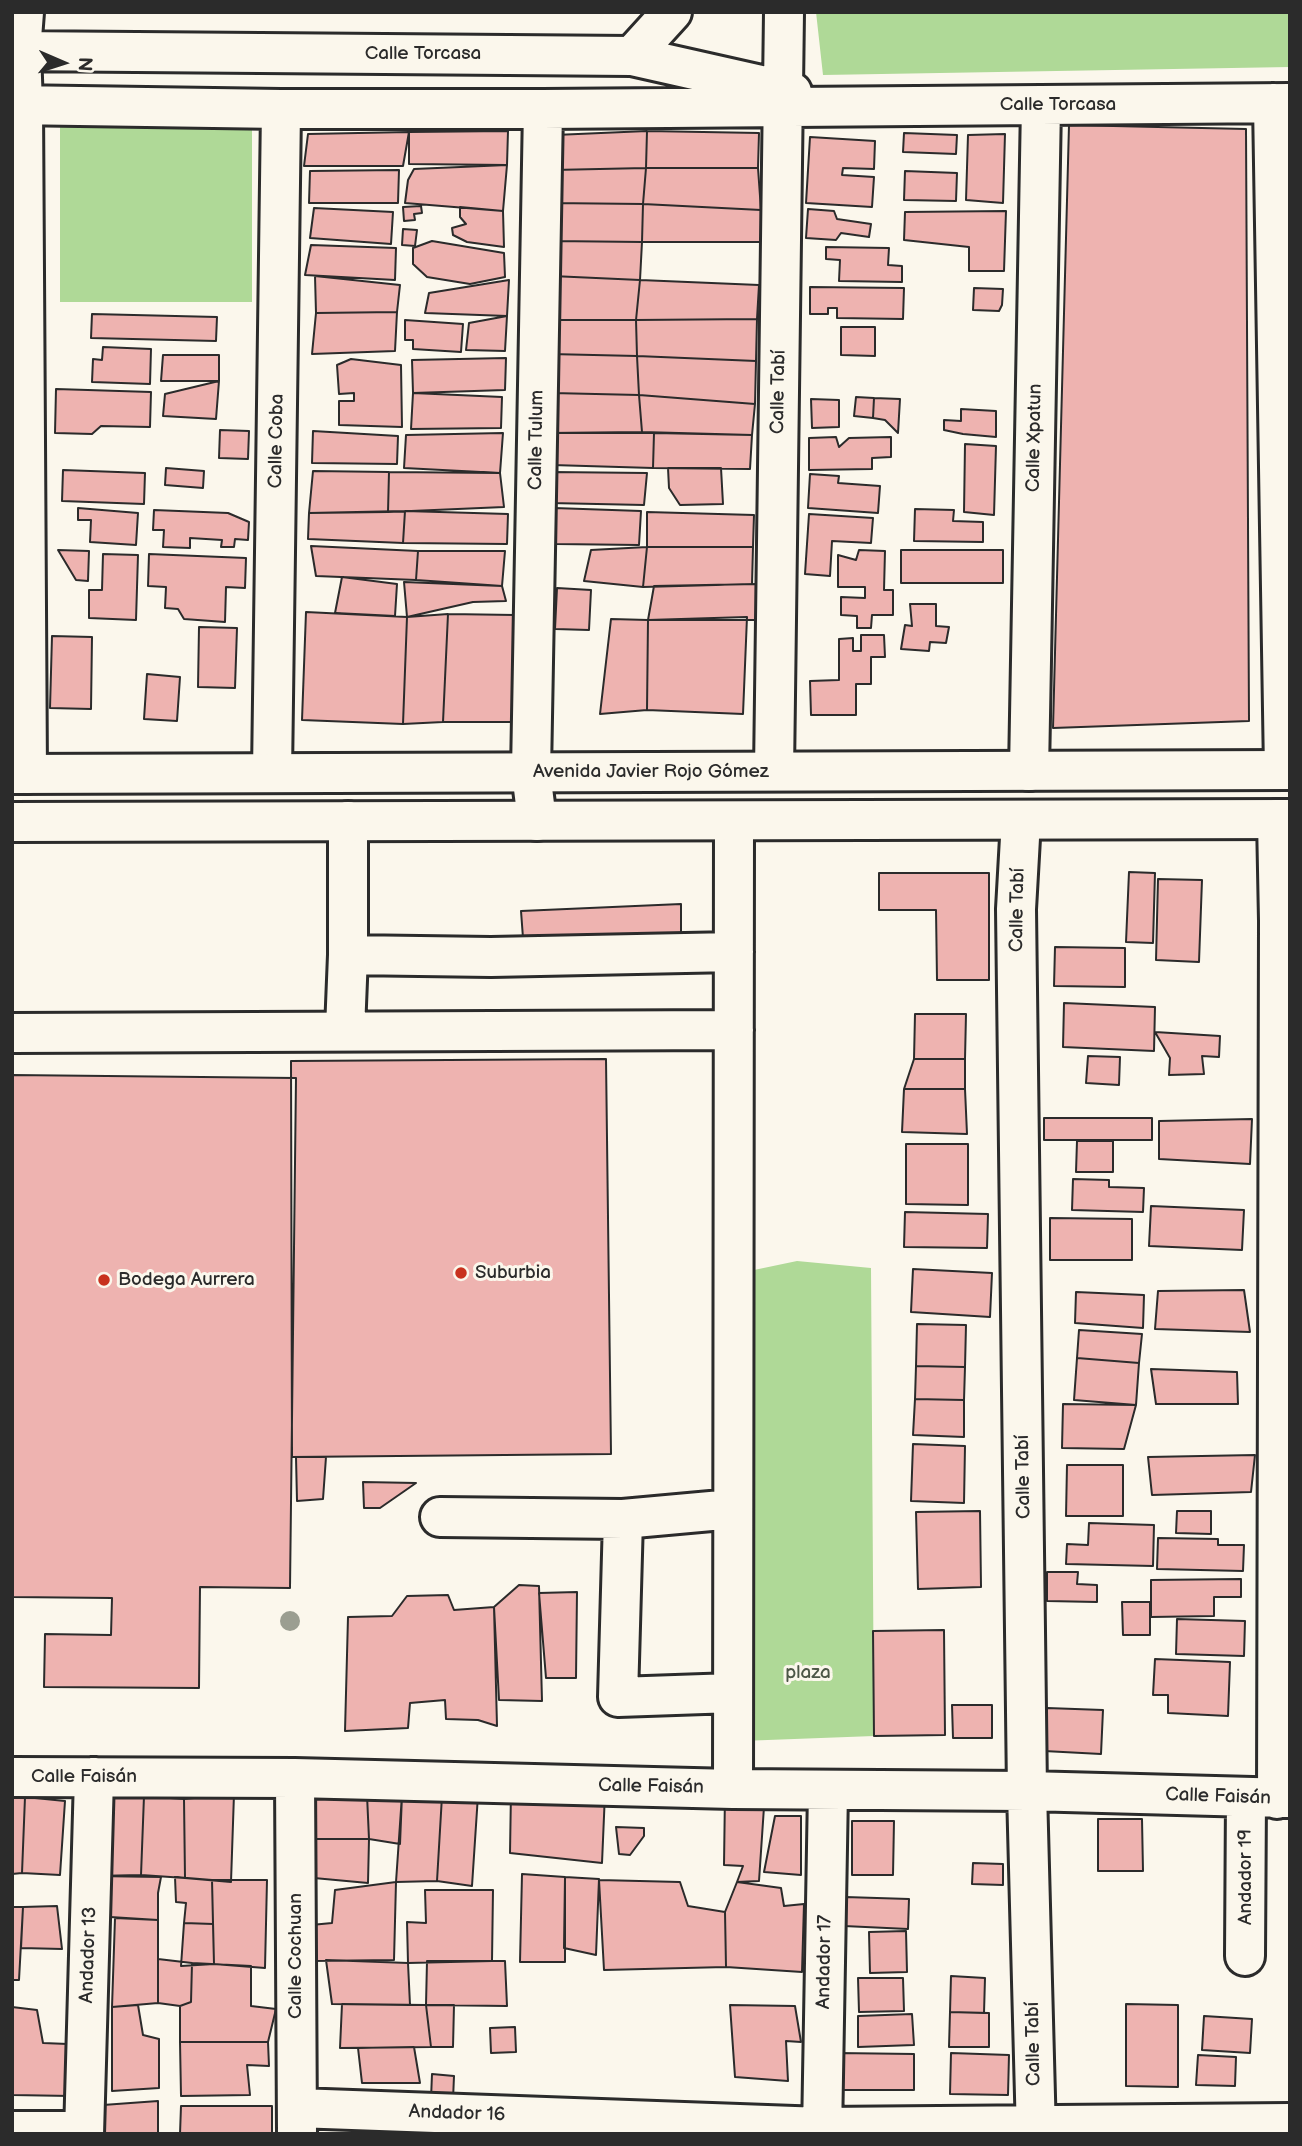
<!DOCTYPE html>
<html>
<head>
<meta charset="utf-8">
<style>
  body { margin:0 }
  #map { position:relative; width:1302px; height:2146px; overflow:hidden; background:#fbf7ec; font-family:"Balsamiq Sans",sans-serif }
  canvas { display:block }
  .frame { position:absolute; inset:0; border:14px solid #2b2b2b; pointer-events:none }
  .north { position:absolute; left:28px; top:28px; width:70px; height:70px; -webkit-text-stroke:5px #fbf7ec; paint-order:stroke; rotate:93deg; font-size:19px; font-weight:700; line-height:28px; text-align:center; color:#2b2b2b }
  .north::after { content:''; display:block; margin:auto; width:24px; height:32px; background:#2b2b2b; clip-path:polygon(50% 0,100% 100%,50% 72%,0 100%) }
</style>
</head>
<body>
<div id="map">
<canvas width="1302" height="2146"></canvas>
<div class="frame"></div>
<div class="north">N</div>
</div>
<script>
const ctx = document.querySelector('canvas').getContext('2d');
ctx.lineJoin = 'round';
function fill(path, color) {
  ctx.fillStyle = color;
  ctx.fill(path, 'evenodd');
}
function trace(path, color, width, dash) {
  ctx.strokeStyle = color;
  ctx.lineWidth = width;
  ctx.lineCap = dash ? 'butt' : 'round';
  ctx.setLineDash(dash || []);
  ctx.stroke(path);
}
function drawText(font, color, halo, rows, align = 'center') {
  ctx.font = font + ' "Balsamiq Sans",sans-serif';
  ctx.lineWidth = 6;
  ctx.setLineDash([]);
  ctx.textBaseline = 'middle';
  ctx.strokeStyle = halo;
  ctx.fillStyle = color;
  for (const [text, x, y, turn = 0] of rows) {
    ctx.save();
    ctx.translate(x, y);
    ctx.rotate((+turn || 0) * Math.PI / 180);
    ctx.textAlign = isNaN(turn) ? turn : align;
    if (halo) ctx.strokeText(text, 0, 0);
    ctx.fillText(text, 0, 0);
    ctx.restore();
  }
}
const green = new Path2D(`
  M816 12H1290V67L823 75Z
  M60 126H252V302H60Z
  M797 1261 871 1268 874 1736 741 1741 754 1270Z`);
const building = new Path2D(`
  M1069 125 1246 129 1249 721 1053 728Z
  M508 131 507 165 409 164V132Z
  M647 131 759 133 758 168H646Z
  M647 131 646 168 553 170 555 135Z
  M409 132 403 166H304L308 134Z
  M904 133 957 135 956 154 903 152Z
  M1005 134 1003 203 966 200 968 135Z
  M810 137 875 141 874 169 843 168 842 175 874 177 872 207 806 203Z
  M507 165 503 211 405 203 408 180 414 169Z
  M646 168H758L761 210 643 204Z
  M646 168 643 204 550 203 553 170Z
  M399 170 398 203H309L310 171Z
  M905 171 957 173 956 201 904 200Z
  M550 203 643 204 642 242 552 241Z
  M643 204 761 210V242H642Z
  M421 206 422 213 414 214 415 220 404 221 403 207Z
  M460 207 503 211 504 247 467 242 453 235 452 228 466 224 460 217Z
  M314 208 393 212 391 244 310 238Z
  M808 209 834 211 837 219 871 224 869 237 841 233 836 240 806 238Z
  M1006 211 1004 271H969V247L904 240 905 212Z
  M403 229 417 230 415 246 402 245Z
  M432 241 504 253 505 277 470 284 427 277 413 264V248Z
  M552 241 642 242 640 280 552 276Z
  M311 245 396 248 395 280 305 275Z
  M826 247 889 248 888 265 902 266V282L839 281 840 260 826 259Z
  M315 276 400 285 397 312 316 313Z
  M552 276 640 280 636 320H553Z
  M509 280 507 316 425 313 429 293Z
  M640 280 759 285 757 319 636 320Z
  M810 287 904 288 903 319 837 318V308H828V314H810Z
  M974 288 1003 289 1002 305 999 311 973 310Z
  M397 312 395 351 312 354 316 313Z
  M92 314 217 317 216 341 91 338Z
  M507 316 505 351 466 350 469 323Z
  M757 319 756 361 637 356 636 320Z
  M405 320 463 324 461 352 413 349V340H405Z
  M553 320H636L637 356 550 354Z
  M841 327H875V356L841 355Z
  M103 347 151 349 150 384 92 382 93 359 102 360Z
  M550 354 637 356 639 395 552 393Z
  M163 355H219V381H161Z
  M637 356 756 361 755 404 639 395Z
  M506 358 505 390 413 393 412 360Z
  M351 359 401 365 402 427 339 425V401H354V393L339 394 337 365Z
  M219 381 216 419 163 416 165 394Z
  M56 389 151 392 150 427 101 426 92 434 55 433Z
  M413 393 502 397 501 428 411 429Z
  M552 393 639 395 642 432 548 433Z
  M639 395 755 404 752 435 642 432Z
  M856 397 874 398 873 418 854 416Z
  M874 398 900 399 898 433 885 420 873 418Z
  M811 399 839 400V427L812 428Z
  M961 409 996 411V437L963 434 944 430V420L961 421Z
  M220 430 249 431 248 459 219 458Z
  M313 431 398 436 397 464 312 463Z
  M503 433 500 473 404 468 406 435Z
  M548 433H654L653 468 552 465Z
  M654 433 752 435 750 469 653 468Z
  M836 437 839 447 849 438 891 437V457L872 458V469L809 470V438Z
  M965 444 996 446 994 515 964 512Z
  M166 468 204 471 203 488 165 485Z
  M668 468H721L723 504 680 505 669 488Z
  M63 470 145 473 144 504 62 501Z
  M313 471 389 472 388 512 309 513Z
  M389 472 500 473 504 507 388 512Z
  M552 472 647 473 644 505 550 503Z
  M810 474 839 476 838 483 880 486 878 513 808 508Z
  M78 508 138 513 136 545 90 542 91 520H78Z
  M554 508 641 511 639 545 556 544Z
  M915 509 954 510 953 521 983 522V542L914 541Z
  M154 510 228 513 249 522 248 540 235 539 234 547H221L222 540 190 538V548L163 547 164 530H153Z
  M405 511 508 514 507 544 403 543Z
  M405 511 403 543 308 539 309 513Z
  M647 512 754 515 753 547H647Z
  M809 514 873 518 871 543 832 541 830 576 805 574Z
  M311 546 418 551 416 580 316 576Z
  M647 547H753L752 584 643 587Z
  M647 547 643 587 584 581 591 550Z
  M58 550 89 551 88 581 76 580Z
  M859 550 885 551 884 590H893V615H872L871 628H857V616L841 615V597L865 598V587H838V555L856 560Z
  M901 550H1003V583H901Z
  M418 551H505L502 586 416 580Z
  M103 554 138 555 136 620 89 618V590H102Z
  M149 554 246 558 245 588 226 587 225 622 184 619 178 609 165 608 166 587 148 586Z
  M342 577 397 584 395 616 335 613Z
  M404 582 502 586 506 601 473 602 407 617Z
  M757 584V620H648L654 586Z
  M557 588 591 590 589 630 555 629Z
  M910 604H936V626L949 627 946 643 930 642 929 651 901 649 905 625 912 626Z
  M306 612 407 617 403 724 302 720Z
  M448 614 515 615 519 722H443Z
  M448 614 443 722 403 724 407 617Z
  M747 617 743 714 647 710 648 620Z
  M611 619 648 620 647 710 600 714Z
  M199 627 237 628 235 688 198 687Z
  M861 635H884L885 657H871V684H856V715H811L810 681 839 680V639L853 638V651H861Z
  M52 636 92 637 91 709 50 708Z
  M147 674 180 677 177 721 144 719Z
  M1129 872 1155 873 1153 943 1126 942Z
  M879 873H989V980H937L936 910H879Z
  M1158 879 1202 880 1199 962 1156 960Z
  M681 904V933L523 938 521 911Z
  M1055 947 1125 948V987L1054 986Z
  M1064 1003 1155 1007 1154 1051 1063 1047Z
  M915 1014H966L965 1059H914Z
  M1155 1032 1220 1036 1219 1057 1202 1056 1204 1074 1169 1075 1170 1058Z
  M1088 1056 1120 1057 1119 1085 1086 1083Z
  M606 1059 611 1454 292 1457 291 1061Z
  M914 1059H965V1089H904Z
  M12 1075 296 1078 290 1588 200 1587 199 1688 44 1687 45 1634 111 1635 112 1598 12 1597Z
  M904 1089H965L967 1134 902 1132Z
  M1044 1118H1152V1140H1044Z
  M1252 1119 1250 1164 1159 1159V1121Z
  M1077 1141H1113V1172H1076Z
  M906 1144H968V1205L906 1204Z
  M1073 1179 1109 1180V1187L1144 1188 1143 1212 1072 1210Z
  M1151 1206 1244 1210 1242 1250 1149 1246Z
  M905 1212 988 1214 987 1248 904 1247Z
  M1050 1218 1132 1219V1260H1050Z
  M913 1269 992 1273 990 1317 911 1312Z
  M1244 1290 1250 1332 1155 1329 1158 1291Z
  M1076 1292 1144 1295 1143 1328 1075 1323Z
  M917 1324 966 1325 965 1367 916 1366Z
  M1079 1330 1142 1334 1139 1363 1077 1358Z
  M1077 1358 1139 1363 1136 1405 1074 1400Z
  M916 1366 965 1367 964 1400 915 1399Z
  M1151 1369 1237 1372 1238 1404H1156Z
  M915 1399 964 1400V1437L913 1435Z
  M1063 1404 1136 1405 1124 1449 1062 1448Z
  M913 1444 965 1446 964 1503 911 1501Z
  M1255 1455 1251 1492 1152 1495 1148 1457Z
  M296 1457H326L323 1499 297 1501Z
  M1067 1465H1123V1516H1066Z
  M363 1482 416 1483 380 1508H364Z
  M980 1511 981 1587 918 1589 916 1512Z
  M1177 1511H1211V1534L1176 1533Z
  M1089 1523 1154 1525 1153 1566 1066 1564 1067 1544 1088 1545Z
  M1158 1538 1218 1539V1545H1244L1243 1571 1157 1569Z
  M1047 1572H1078L1077 1584 1097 1585V1602L1047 1601Z
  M1241 1579V1597H1214V1616L1151 1617V1580Z
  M519 1585 539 1586 542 1701 499 1700 494 1607Z
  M577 1592 576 1678H546L539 1593Z
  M448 1595 454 1610 494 1607 497 1726 478 1720 446 1719 445 1700 410 1703 408 1728 345 1731 348 1617 392 1616 407 1596Z
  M1122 1602H1150V1635H1123Z
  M1177 1619 1245 1621 1244 1656 1176 1654Z
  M944 1630 945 1735 874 1736 873 1631Z
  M1155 1659 1230 1662 1228 1716 1168 1713V1695H1153Z
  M952 1705H992V1738H953Z
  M1047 1708 1103 1710 1101 1754 1044 1751Z
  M511 1791 605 1793 602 1863 510 1853Z
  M765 1792 759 1881 737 1882 743 1866 724 1865 725 1793Z
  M102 1793 144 1796 141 1875 95 1876Z
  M234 1794 231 1882 185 1878 184 1799Z
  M367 1795 369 1839H312L316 1796Z
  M367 1795H402L400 1844 369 1839Z
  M402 1795 442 1796 437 1881 396 1882Z
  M478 1795 472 1886 437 1881 442 1796Z
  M12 1796 25 1797 22 1873 12 1874Z
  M144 1796 184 1799 185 1878 141 1875Z
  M25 1797 65 1801 60 1875 22 1873Z
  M775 1816H801V1875L764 1872Z
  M1098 1819H1142L1143 1871H1098Z
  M852 1821H894L893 1875H852Z
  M616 1827 644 1828V1836L630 1855 619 1854Z
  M312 1839H369L368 1883 314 1878Z
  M973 1863 1003 1864V1885L972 1884Z
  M522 1874 565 1877V1962H520Z
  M95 1876 161 1877 158 1893V1920L94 1916Z
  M175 1877 212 1880 213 1924 184 1923 186 1903 176 1902Z
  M565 1877 599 1879 596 1955 564 1948Z
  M212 1880H267L265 1968 214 1964Z
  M599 1880 680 1882 688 1906 725 1912 726 1967 604 1970Z
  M396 1882 394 1960 311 1961V1925L332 1923 335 1890Z
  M737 1882 781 1888 784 1906 804 1904 802 1972 726 1967 725 1912Z
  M425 1890H493L492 1961 408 1963 407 1922 426 1923Z
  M845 1897 909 1899 908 1929 844 1926Z
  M57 1906 62 1949 21 1948 23 1907Z
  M12 1907H23L19 1980H12Z
  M115 1918 158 1920V2003L112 2007Z
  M184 1923 213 1924 214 1964 181 1966Z
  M906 1931 907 1972 870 1973 869 1932Z
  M158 1959 192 1963 191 2002 180 2006 158 2003Z
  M326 1960 408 1963 410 2005 332 2004Z
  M427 1961H505L507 2006 426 2005Z
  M192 1963 251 1966V2006L276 2009 268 2042H180V2006L191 2002Z
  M951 1976 985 1978 984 2013 950 2012Z
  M858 1978H903L904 2011 859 2012Z
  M342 2004 426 2005 431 2047 340 2048Z
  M1126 2004 1178 2005V2087L1126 2086Z
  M138 2005 143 2035 159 2039V2088L112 2091V2007Z
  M426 2005H454L453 2047H431Z
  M730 2005 795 2006 801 2042 786 2041 788 2081 735 2077Z
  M12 2007 37 2010 43 2043 68 2044 71 2096 12 2095Z
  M950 2012 989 2013V2047H949Z
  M912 2014 914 2045 858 2047V2016Z
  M1204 2016 1252 2019 1250 2053 1202 2050Z
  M515 2027 516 2052 491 2053 490 2028Z
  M180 2042H268L269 2066 247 2065 250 2095 181 2096Z
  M414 2047 420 2083H362L358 2048Z
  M837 2053 914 2054V2090H836Z
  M951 2053 1009 2055 1008 2095 950 2094Z
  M1198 2055 1236 2057 1235 2086 1196 2085Z
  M432 2074 454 2076 453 2100 431 2099Z
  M158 2101V2134H102L103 2105Z
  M181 2106H272V2134H180Z`);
const minor = new Path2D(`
  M24 12 21 51 23 105 27 774
  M12 51 632 56 792 92
  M632 56 672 12
  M1273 103 1284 770
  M12 105 281 109H543L1290 103
  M774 771 784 12
  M1029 771 1041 105
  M272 773 281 109
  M1277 819 1279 921 1277 1799
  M1021 820 1016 909 1027 1791 1036 2134
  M537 821 531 772 543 109
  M348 955 491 957 734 952
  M345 1030 348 955V821
  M12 1033 734 1030
  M440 1517 623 1519 733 1509
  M623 1519 618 1697 733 1693
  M12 1777 295 1778 733 1789 1027 1791 1290 1798
  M295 1778 297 2133
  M733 1789 734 821
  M1245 1956 1246 1797
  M297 2108 822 2127 1290 2123
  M12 2131H84
  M84 2134 94 1777
  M822 2134 828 1790`);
const major = new Path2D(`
  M12 774 1290 770
  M12 822 1290 819`);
const trees = [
  [290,1621]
];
const markers = [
  [461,1273,7,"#c8321e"],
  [104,1280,7,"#c8321e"]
];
const streetNames = [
  ["Calle Torcasa",423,54],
  ["Calle Torcasa",1058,105],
  ["Calle Tabí",779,392,-89],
  ["Calle Xpatun",1035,438,-89],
  ["Calle Tulum",537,440,-89],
  ["Calle Coba",277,441,-89],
  ["Avenida Javier Rojo Gómez",651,772],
  ["Calle Tabí",1018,910,-89],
  ["Calle Tabí",1024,1477,-91],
  ["Calle Faisán",84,1777],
  ["Calle Faisán",651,1787,1],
  ["Calle Faisán",1218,1797,2],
  ["Andador 19",1246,1877,-90],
  ["Andador 13",89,1955,-88],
  ["Calle Cochuan",296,1956,-90],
  ["Andador 17",825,1962,-89],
  ["Calle Tabí",1034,2044,-91],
  ["Andador 16",457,2114,2]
];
const poiNames = [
  ["Suburbia",475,1273],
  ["Bodega Aurrera",118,1280]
];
const parkNames = [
  ["plaza",808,1673]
];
fill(green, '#afd997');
fill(building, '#eeb3b0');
trace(building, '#2b2b2b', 2);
trace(minor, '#2b2b2b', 44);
trace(major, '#2b2b2b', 44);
trace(minor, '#fbf7ec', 38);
trace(major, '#fbf7ec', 38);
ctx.fillStyle = '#9b9e91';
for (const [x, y] of trees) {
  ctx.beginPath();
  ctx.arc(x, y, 10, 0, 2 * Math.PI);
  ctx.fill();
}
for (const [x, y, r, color] of markers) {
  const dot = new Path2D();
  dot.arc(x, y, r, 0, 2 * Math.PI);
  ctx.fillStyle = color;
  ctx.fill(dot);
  trace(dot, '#fbf7ec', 2.5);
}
drawText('19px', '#2b2b2b', '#fbf7ec', streetNames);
drawText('19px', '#2b2b2b', '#fbf7ec', poiNames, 'left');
drawText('19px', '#4c5646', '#fbf7ec', parkNames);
</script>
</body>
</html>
